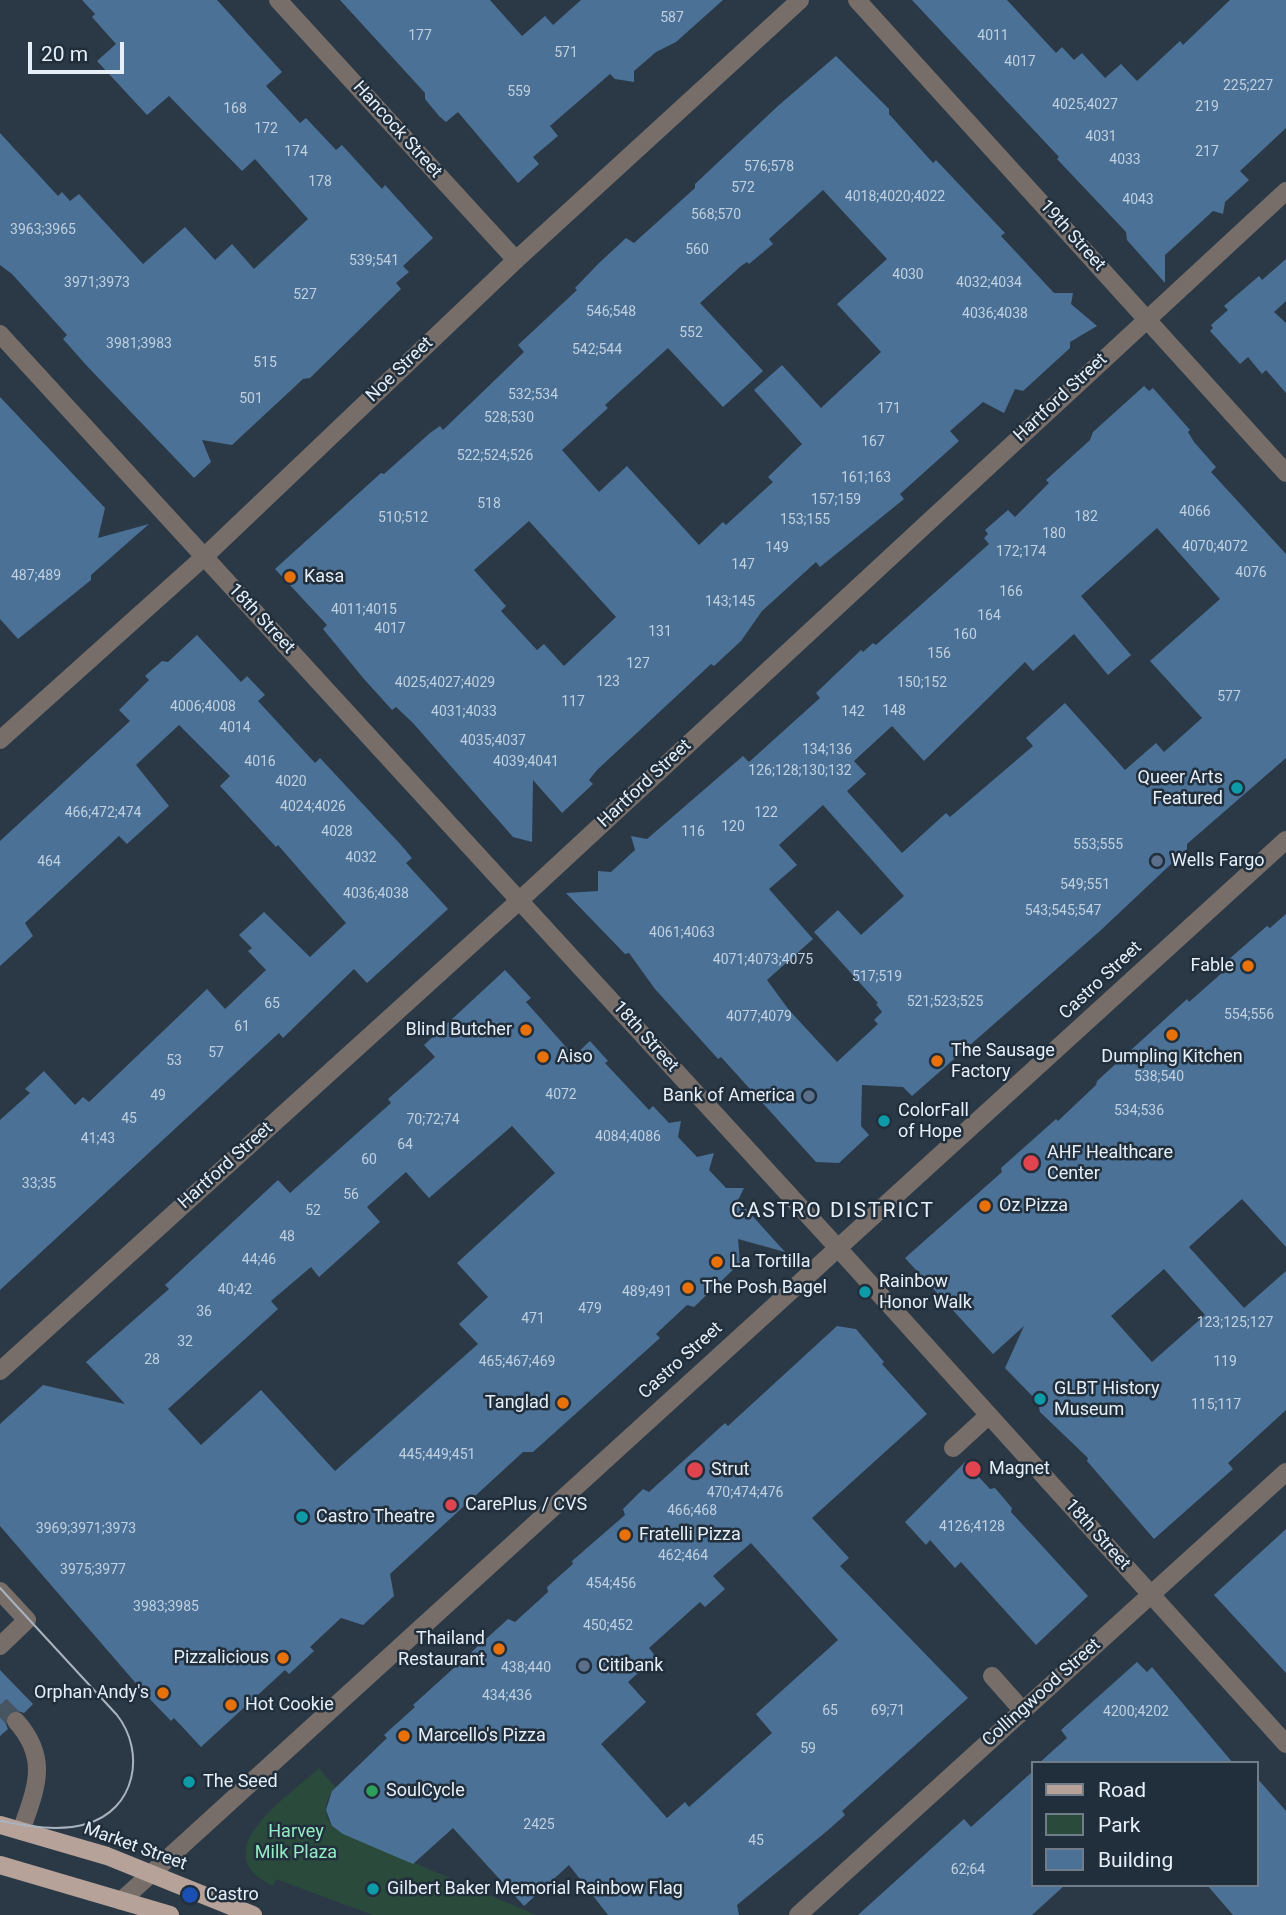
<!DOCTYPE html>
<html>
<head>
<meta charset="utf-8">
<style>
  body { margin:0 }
  #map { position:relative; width:1286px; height:1915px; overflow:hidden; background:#2b3947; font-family:Roboto,sans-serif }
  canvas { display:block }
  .legend { position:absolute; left:1031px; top:1761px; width:228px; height:126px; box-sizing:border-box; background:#212f3d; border:2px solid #707c88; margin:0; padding:9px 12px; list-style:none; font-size:21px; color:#e6eff8 }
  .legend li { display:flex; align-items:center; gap:14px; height:35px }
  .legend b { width:35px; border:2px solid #707c88 }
  .scale { position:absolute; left:28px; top:42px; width:96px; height:32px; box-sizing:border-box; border:4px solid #e6eff8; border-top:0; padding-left:9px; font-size:21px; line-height:24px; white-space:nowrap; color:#e6eff8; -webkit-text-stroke:5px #212f3d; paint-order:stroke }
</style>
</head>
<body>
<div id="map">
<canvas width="1286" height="1915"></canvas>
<ul class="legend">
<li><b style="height:9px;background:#b6a299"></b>Road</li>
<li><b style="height:19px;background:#2a4b3b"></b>Park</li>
<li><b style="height:19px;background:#4b7196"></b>Building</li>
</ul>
<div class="scale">20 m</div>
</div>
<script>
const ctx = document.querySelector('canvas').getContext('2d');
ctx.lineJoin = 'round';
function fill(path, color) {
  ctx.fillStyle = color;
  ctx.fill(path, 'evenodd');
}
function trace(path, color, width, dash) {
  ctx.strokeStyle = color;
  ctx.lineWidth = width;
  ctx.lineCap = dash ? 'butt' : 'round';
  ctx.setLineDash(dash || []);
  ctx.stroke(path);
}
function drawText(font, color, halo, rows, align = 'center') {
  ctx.font = font + ' Roboto,sans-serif';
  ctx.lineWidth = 5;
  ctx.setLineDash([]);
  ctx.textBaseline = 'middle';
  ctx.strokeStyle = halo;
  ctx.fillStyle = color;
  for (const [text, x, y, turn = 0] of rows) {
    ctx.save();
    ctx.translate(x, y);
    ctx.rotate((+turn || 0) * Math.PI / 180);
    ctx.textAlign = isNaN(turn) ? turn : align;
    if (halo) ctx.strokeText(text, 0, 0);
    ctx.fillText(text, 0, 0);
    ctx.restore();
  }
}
const green = new Path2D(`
  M319 1768 335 1787C324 1801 322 1816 335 1829L536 1915H373L276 1879 273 1886C202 1852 288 1797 319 1768Z`);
const building = new Path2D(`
  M82 0H217L282 72 266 86 300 123 306 118 336 150 342 145 382 189 385 185 433 238 403 266 409 272 396 283 401 289 310 378 303 379 232 445 202 440 211 462 194 478 87 366 63 339 67 335 12 274 0 265V133L58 196 62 192 70 201 79 194 143 264 185 227 215 260 232 244 254 269 308 219 255 159 242 171 169 96 147 115 97 61 116 44 92 17 95 14Z
  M340 0H490L522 36 545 16 553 25 581 0H723L676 42 656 52 634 71V82L615 79 610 74 550 126 558 136 533 157 539 164 518 183 458 112 446 122 439 116 425 99V93Z
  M912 0H1007L1056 53 1062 47 1074 60 1082 53 1105 78 1121 64 1137 81 1180 41 1183 45 1230 0H1286V128L1240 171 1249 180 1225 202 1223 214 1213 211 1165 255V283L1127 240 1126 232 1057 159 1059 157Z
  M836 56 889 109V114L933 163 936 160 1005 233 1001 236 1054 293H1073L1071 304 1097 326 1070 342V348L1023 391 1015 389 1004 413 983 402 950 431 959 441 900 494 904 499 820 567 816 562 762 611 741 641 714 666 711 664 597 770 589 780 593 784 562 813 533 780 532 842 513 837 413 723 396 707 392 710 364 679 323 629 327 625 275 569 381 473 384 474 430 433 440 426 443 430 524 352 518 345 577 290 575 288 598 264 626 238 634 243 695 188V184L779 105ZM823 190 887 259 837 304 881 352 821 408 782 365 754 390 802 444 768 477 773 482 726 525 723 522 699 545 627 466 599 492 562 450 608 408 605 405 668 348 723 407 763 371 700 303 741 266 747 262 749 264 773 244 769 239ZM529 521 616 617 564 666 544 644 537 650 501 611 506 606 474 570Z
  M1286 259V301L1274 312 1286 323V393L1266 370 1262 374 1248 357 1240 364 1210 331 1213 328 1211 325 1228 310 1224 306 1259 276 1262 280Z
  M1144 386 1149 391 1153 388 1190 430 1188 432 1194 442 1216 467 1211 472 1286 554V758L1187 844V849L1101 930 912 1096 903 1087 862 1085 861 1126 869 1135 839 1163 816 1162 721 1057 718 1059 655 989 629 953 625 954 566 893 598 891V871L611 872 635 850 631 836 647 839 743 756 749 762 820 698 816 693 861 650 863 652 873 643 876 645 989 544 984 538 988 534 985 530 1008 510 1015 517 1049 483 1046 480 1090 440 1093 432ZM1157 528 1220 599 1150 661 1202 718 1164 752 1156 743 1125 770 1065 703 1026 738 1033 746 950 817 946 813 902 853 847 791 866 774 854 761 892 726 924 761 1025 662 1033 671 1074 634 1108 675 1131 655 1081 596ZM823 805 904 896 861 935 838 910 814 932 878 1003 876 1004 882 1012 874 1020 878 1024 837 1062 789 1010 767 980 813 939 769 889 797 865 779 845Z
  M0 397 105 508 98 538 149 524 91 575V580L18 639 0 619Z
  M197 635 241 682 247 676 265 695 258 701 315 763 320 758 401 845 412 858 406 863 448 909 367 983 354 969 283 1038 279 1033 0 1290V1120L30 1093 25 1089 44 1071 75 1105 83 1097 89 1102 207 989 225 1009 266 970 248 951 252 948 239 935 264 912 310 957 346 923 278 845 276 847 220 786 230 776 179 725 136 765 169 806 127 844 119 836 25 923 33 936 0 966V841L130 721 119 710 149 680 145 676 162 661 168 662Z
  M1286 914V1247L1242 1199 1189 1247 1244 1308 1286 1271V1410L1228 1463 1233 1469 1154 1539 1087 1461 1088 1458 1040 1412 1038 1402 1005 1368 1024 1326 993 1354 905 1258 1002 1172 1001 1168 1056 1119 1058 1121 1096 1085 1097 1081 1187 999 1189 1002 1232 964 1228 960 1267 926 1270 928ZM1164 1269 1205 1315 1152 1362 1111 1316Z
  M505 970 531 998 526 1002 574 1056 590 1041 608 1061 605 1063 649 1110 653 1106 669 1123 681 1121 678 1137 697 1157 714 1153 709 1170 726 1188H744L738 1200 785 1252 738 1239 740 1263 694 1307 687 1305 656 1334 660 1338 533 1452H523L390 1574 394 1596 363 1625 341 1618 310 1647 314 1651 289 1674 285 1670 201 1747 174 1718 171 1721 146 1695 0 1526V1424L43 1385 125 1404 86 1362 169 1289 165 1285 278 1180 290 1193 391 1103 388 1099 435 1057 424 1045ZM512 1126 555 1173 457 1263 488 1297 459 1324 478 1344 335 1471 261 1390 201 1445 168 1409 278 1309 271 1301 311 1267 319 1277 380 1222 367 1207 406 1172 429 1198Z
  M837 1326 856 1329 884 1362 882 1364 927 1414 812 1518 849 1558 840 1566 968 1698 842 1811 845 1815 827 1831 737 1905 739 1915H608L569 1865 524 1906 453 1828 413 1864 343 1834 332 1826 326 1810 332 1791 387 1738 384 1735 415 1707 413 1705 508 1619 515 1622 548 1592 547 1587 573 1564 572 1561 625 1515 623 1509 643 1489 649 1492 725 1423 728 1426ZM751 1543 838 1640 756 1714 772 1733 689 1807 685 1802 667 1818 601 1744 646 1702 628 1682 656 1657 649 1648 700 1602 705 1607 725 1589 713 1576Z
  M965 1462 990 1489 995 1488 1012 1508 1011 1512 1088 1596 1036 1645 961 1562 955 1568 930 1540 926 1545 905 1522Z
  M1286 1529V1673L1214 1595Z
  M1137 1662 1147 1672 1152 1667 1233 1763H1039L1067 1738 1061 1730Z
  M0 1670 33 1704 24 1713 15 1710 9 1712 5 1722 8 1729 0 1736Z
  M1032 1772V1885H1065L1032 1915H858L964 1819 971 1827Z
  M1256 1777 1286 1811V1915H1233L1207 1885H1256Z`);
const minorTunnel = new Path2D(`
  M0 1705 16 1721`);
const minor = new Path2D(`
  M278 0 516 260
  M857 0 1286 473
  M0 334 837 1247 1286 1744
  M0 740 204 557 516 260 800 0
  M0 1371 520 900 1286 191
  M953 1448 989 1415
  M0 1591 27 1620 0 1646
  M992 1676 1023 1711
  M16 1721C50 1759 36 1788 21 1831
  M121 1901 1286 840
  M798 1915 1286 1472`);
const major = new Path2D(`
  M0 1825 107 1856 253 1915
  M0 1865 170 1915`);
const tram = new Path2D(`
  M0 1588 117 1715C146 1752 136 1810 86 1824 59 1832 27 1826 0 1821`);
const markers = [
  [290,577,7,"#e8710a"],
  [1237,788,7,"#0f9aa8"],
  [1157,861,7,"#5c6f8a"],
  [1248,966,7,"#e8710a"],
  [526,1030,7,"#e8710a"],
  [1172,1035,7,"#e8710a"],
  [543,1057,7,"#e8710a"],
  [937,1061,7,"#e8710a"],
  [809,1096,7,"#5c6f8a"],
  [884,1121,7,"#0f9aa8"],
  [1031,1163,9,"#e0444e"],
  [985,1206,7,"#e8710a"],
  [717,1262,7,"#e8710a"],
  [688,1288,7,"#e8710a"],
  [865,1292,7,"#0f9aa8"],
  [1040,1399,7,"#0f9aa8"],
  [563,1403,7,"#e8710a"],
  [973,1469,9,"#e0444e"],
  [695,1470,9,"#e0444e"],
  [451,1505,7,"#e0444e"],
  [302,1517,7,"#0f9aa8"],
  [625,1535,7,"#e8710a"],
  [499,1649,7,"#e8710a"],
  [283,1658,7,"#e8710a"],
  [584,1666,7,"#5c6f8a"],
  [163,1693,7,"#e8710a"],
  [231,1705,7,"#e8710a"],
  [404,1736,7,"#e8710a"],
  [189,1782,7,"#0f9aa8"],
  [372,1791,7,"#2e9e5b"],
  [373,1889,7,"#0f9aa8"],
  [190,1895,9,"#1a4fb4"]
];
const numberNames = [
  ["587",672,18],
  ["177",420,36],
  ["4011",993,36],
  ["571",566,53],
  ["4017",1020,62],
  ["225;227",1248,86],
  ["559",519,92],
  ["4025;4027",1085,105],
  ["219",1207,107],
  ["168",235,109],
  ["172",266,129],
  ["4031",1101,137],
  ["174",296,152],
  ["217",1207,152],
  ["4033",1125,160],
  ["576;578",769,167],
  ["178",320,182],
  ["572",743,188],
  ["4018;4020;4022",895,197],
  ["4043",1138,200],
  ["568;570",716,215],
  ["3963;3965",43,230],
  ["560",697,250],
  ["539;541",374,261],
  ["4030",908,275],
  ["3971;3973",97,283],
  ["4032;4034",989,283],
  ["527",305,295],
  ["546;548",611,312],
  ["4036;4038",995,314],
  ["552",691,333],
  ["3981;3983",139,344],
  ["542;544",597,350],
  ["515",265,363],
  ["532;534",533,395],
  ["501",251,399],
  ["171",889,409],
  ["528;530",509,418],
  ["167",873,442],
  ["522;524;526",495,456],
  ["161;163",866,478],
  ["157;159",836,500],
  ["518",489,504],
  ["4066",1195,512],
  ["182",1086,517],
  ["510;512",403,518],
  ["153;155",805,520],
  ["180",1054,534],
  ["4070;4072",1215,547],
  ["149",777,548],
  ["172;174",1021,552],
  ["147",743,565],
  ["4076",1251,573],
  ["487;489",36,576],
  ["166",1011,592],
  ["143;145",730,602],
  ["4011;4015",364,610],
  ["164",989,616],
  ["4017",390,629],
  ["131",660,632],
  ["160",965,635],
  ["156",939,654],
  ["127",638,664],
  ["123",608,682],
  ["4025;4027;4029",445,683],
  ["150;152",922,683],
  ["577",1229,697],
  ["117",573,702],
  ["4006;4008",203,707],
  ["148",894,711],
  ["4031;4033",464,712],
  ["142",853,712],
  ["4014",235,728],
  ["4035;4037",493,741],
  ["134;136",827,750],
  ["4016",260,762],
  ["4039;4041",526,762],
  ["126;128;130;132",800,771],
  ["4020",291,782],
  ["4024;4026",313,807],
  ["466;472;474",103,813],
  ["122",766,813],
  ["120",733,827],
  ["4028",337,832],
  ["116",693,832],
  ["553;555",1098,845],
  ["4032",361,858],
  ["464",49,862],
  ["549;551",1085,885],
  ["4036;4038",376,894],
  ["543;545;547",1063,911],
  ["4061;4063",682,933],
  ["4071;4073;4075",763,960],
  ["517;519",877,977],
  ["521;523;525",945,1002],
  ["65",272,1004],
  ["554;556",1249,1015],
  ["4077;4079",759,1017],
  ["61",242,1027],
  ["57",216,1053],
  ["53",174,1061],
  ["538;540",1159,1077],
  ["4072",561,1095],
  ["49",158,1096],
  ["534;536",1139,1111],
  ["45",129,1119],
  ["70;72;74",433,1120],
  ["4084;4086",628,1137],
  ["41;43",98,1139],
  ["64",405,1145],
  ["60",369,1160],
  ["33;35",39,1184],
  ["56",351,1195],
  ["52",313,1211],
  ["48",287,1237],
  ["44;46",259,1260],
  ["40;42",235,1290],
  ["489;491",647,1292],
  ["479",590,1309],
  ["36",204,1312],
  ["471",533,1319],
  ["123;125;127",1235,1323],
  ["32",185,1342],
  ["28",152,1360],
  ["465;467;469",517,1362],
  ["119",1225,1362],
  ["115;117",1216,1405],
  ["445;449;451",437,1455],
  ["470;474;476",745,1493],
  ["466;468",692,1511],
  ["4126;4128",972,1527],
  ["3969;3971;3973",86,1529],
  ["462;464",683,1556],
  ["3975;3977",93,1570],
  ["454;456",611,1584],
  ["3983;3985",166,1607],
  ["450;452",608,1626],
  ["438;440",526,1668],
  ["434;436",507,1696],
  ["65",830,1711],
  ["69;71",888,1711],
  ["4200;4202",1136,1712],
  ["59",808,1749],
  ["2425",539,1825],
  ["45",756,1841],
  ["62;64",968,1870]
];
const streetNames = [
  ["Hancock Street",397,130,48],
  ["19th Street",1072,236,48],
  ["Noe Street",400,370,-44],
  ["Hartford Street",1061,398,-43],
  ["18th Street",261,619,47],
  ["Hartford Street",645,784,-43],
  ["Castro Street",1101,981,-43],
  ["18th Street",645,1037,48],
  ["Hartford Street",226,1166,-42],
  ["Castro Street",681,1361,-42],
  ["18th Street",1097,1535,48],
  ["Collingwood Street",1042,1693,-42],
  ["Market Street",135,1847,20]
];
const poiNames = [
  ["Kasa",304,577],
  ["Queer Arts",1223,778,"right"],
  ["Featured",1223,799,"right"],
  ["Wells Fargo",1171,861],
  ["Fable",1234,966,"right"],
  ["Blind Butcher",512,1030,"right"],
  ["The Sausage",951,1051],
  ["Factory",951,1072],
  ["Aiso",557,1057],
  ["Dumpling Kitchen",1172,1057,"center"],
  ["Bank of America",795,1096,"right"],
  ["ColorFall",898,1111],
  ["of Hope",898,1132],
  ["AHF Healthcare",1047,1153],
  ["Center",1047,1174],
  ["Oz Pizza",999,1206],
  ["La Tortilla",731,1262],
  ["Rainbow",879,1282],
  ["Honor Walk",879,1303],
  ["The Posh Bagel",702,1288],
  ["GLBT History",1054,1389],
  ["Museum",1054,1410],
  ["Tanglad",549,1403,"right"],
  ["Magnet",989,1469],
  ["Strut",711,1470],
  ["CarePlus / CVS",465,1505],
  ["Castro Theatre",316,1517],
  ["Fratelli Pizza",639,1535],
  ["Thailand",485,1639,"right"],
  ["Restaurant",485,1660,"right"],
  ["Pizzalicious",269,1658,"right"],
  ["Citibank",598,1666],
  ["Orphan Andy's",149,1693,"right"],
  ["Hot Cookie",245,1705],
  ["Marcello's Pizza",418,1736],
  ["The Seed",203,1782],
  ["SoulCycle",386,1791],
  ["Gilbert Baker Memorial Rainbow Flag",387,1889],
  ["Castro",206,1895]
];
const parkNames = [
  ["Harvey",296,1832],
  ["Milk Plaza",296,1853]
];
const quarterNames = [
  ["CASTRO DISTRICT",833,1212]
];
fill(green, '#2a4b3b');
fill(building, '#4b7196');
trace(minorTunnel, '#475462', 18, [18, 9]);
trace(minor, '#776e69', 18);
trace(major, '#b6a299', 18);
trace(tram, '#aab4bf', 2);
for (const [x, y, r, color] of markers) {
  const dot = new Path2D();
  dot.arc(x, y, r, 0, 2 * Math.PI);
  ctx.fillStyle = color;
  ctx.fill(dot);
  trace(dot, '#212f3d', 2.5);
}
drawText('14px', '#bfd0e0', null, numberNames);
drawText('18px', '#e6eff8', '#212f3d', streetNames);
drawText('18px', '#e6eff8', '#212f3d', poiNames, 'left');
drawText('18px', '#95ecc2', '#212f3d', parkNames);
ctx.letterSpacing = '2px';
drawText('21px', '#e6eff8', '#212f3d', quarterNames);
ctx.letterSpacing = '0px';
</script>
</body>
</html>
